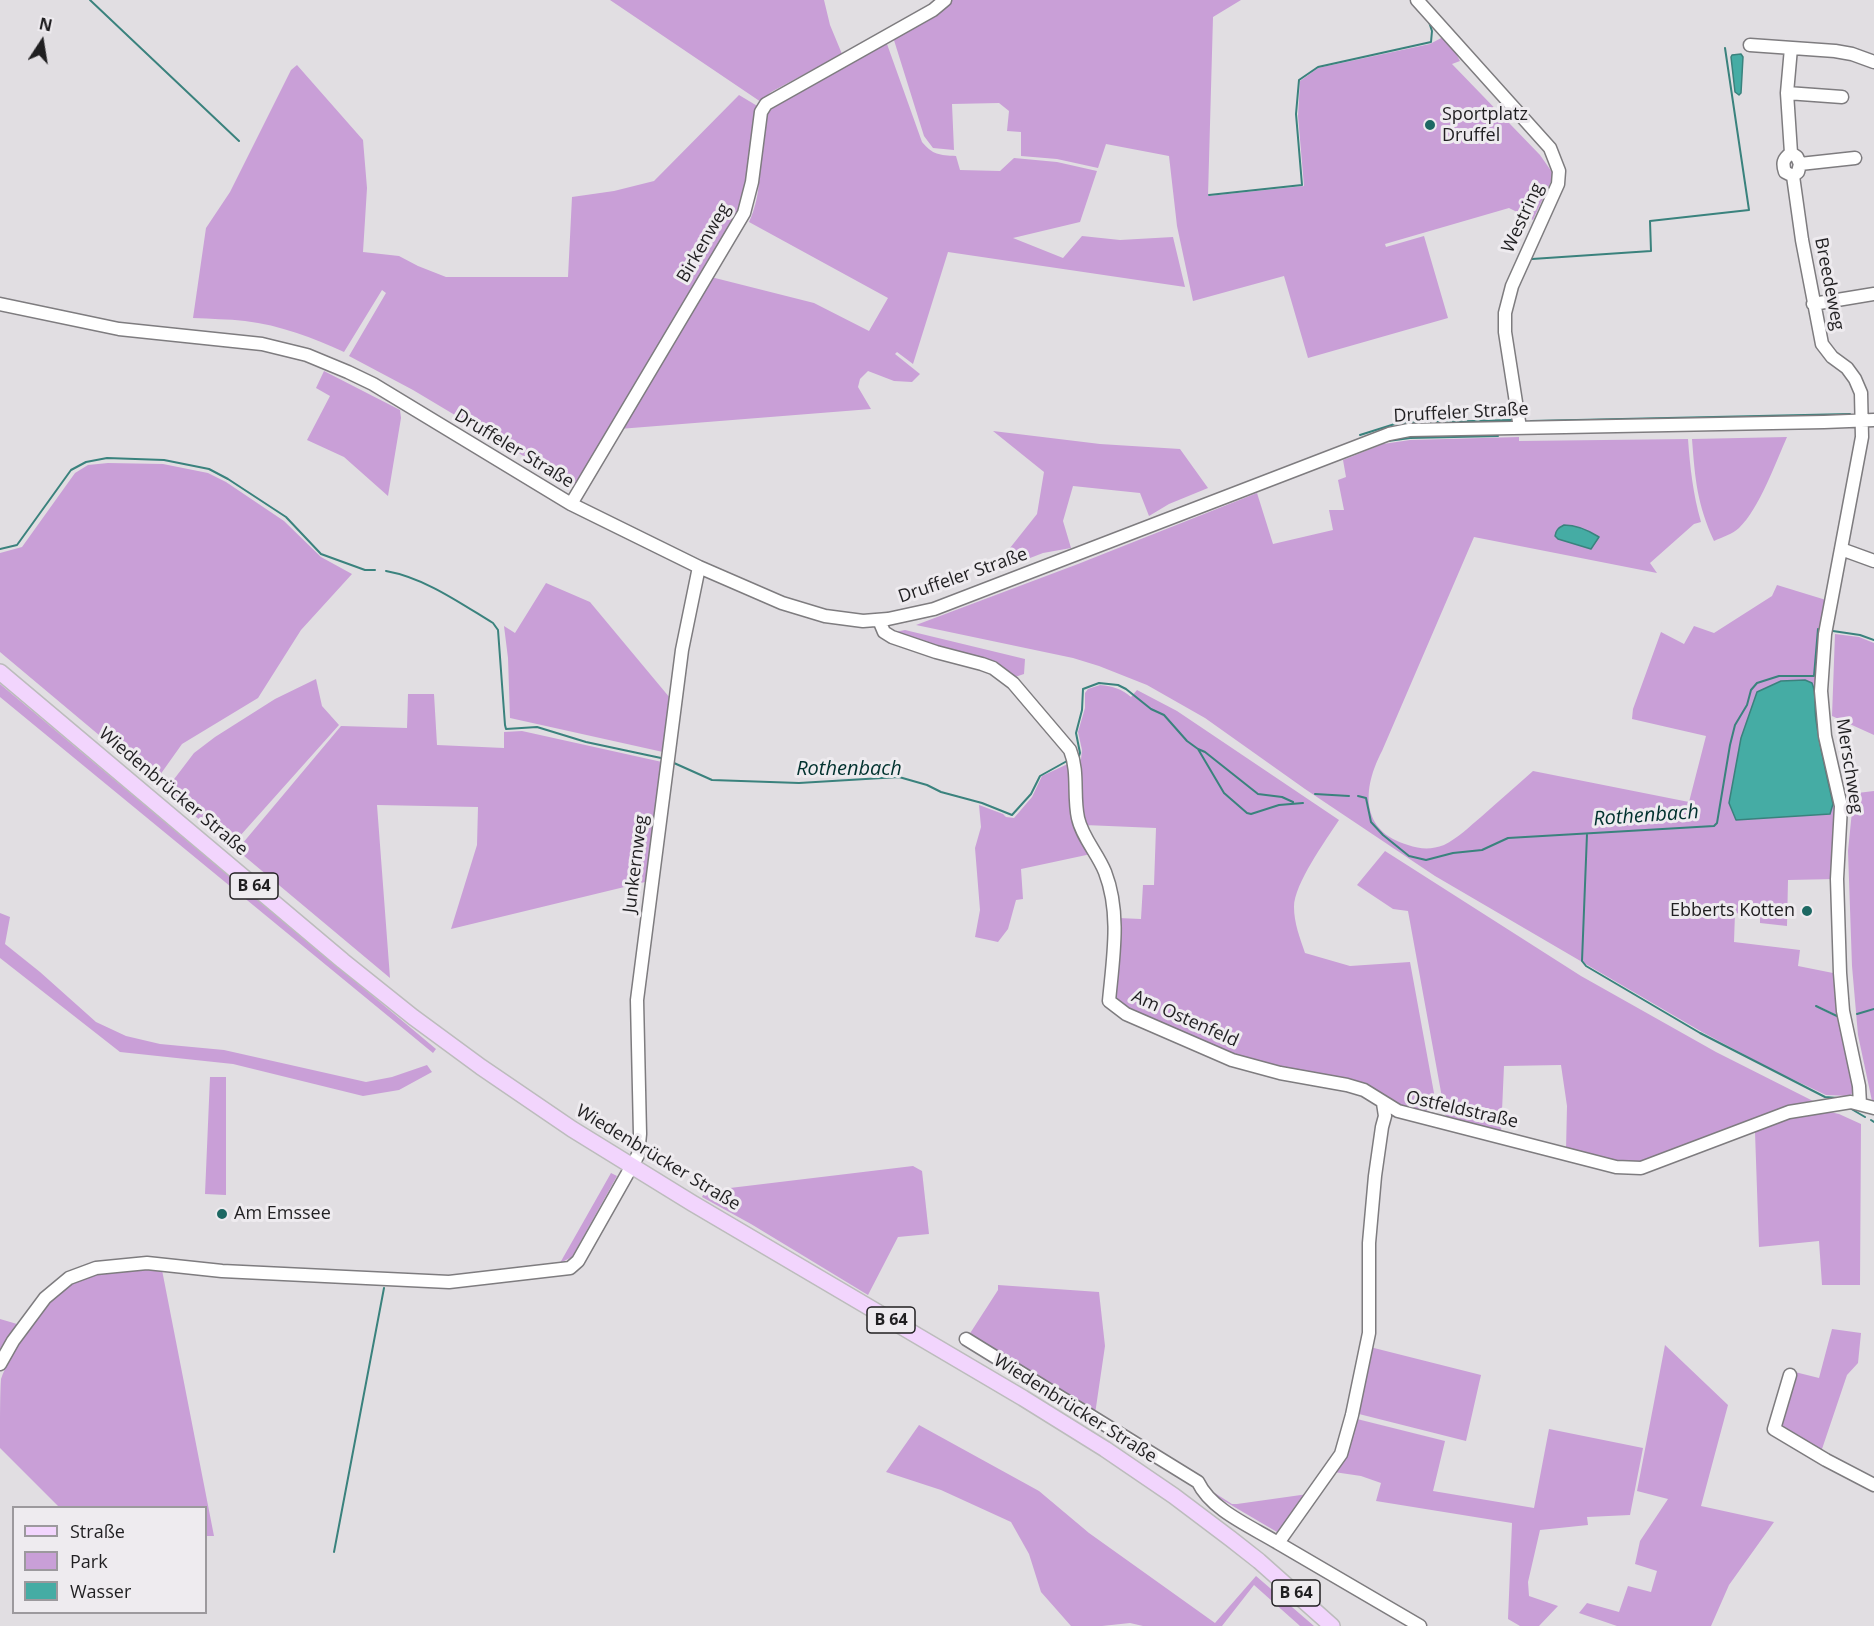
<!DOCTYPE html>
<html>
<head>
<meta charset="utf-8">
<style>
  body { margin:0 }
  #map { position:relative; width:1874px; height:1626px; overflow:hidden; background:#e1dee2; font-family:"Open Sans",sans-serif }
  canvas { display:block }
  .legend { position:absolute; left:12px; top:1506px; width:195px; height:108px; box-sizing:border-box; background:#eeebef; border:2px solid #9c999d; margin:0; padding:8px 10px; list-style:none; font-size:18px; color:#201f21 }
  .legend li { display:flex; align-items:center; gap:12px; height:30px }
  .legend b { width:30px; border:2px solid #9c999d }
  .north { position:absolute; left:12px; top:12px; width:60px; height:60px; -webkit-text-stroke:4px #eeebef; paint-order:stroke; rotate:12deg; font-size:16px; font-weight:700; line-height:24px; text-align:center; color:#201f21 }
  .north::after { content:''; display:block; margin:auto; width:21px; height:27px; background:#201f21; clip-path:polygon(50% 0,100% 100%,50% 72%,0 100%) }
</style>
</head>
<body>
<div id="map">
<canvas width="1874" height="1626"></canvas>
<ul class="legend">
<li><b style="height:8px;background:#f2d5fd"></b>Straße</li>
<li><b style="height:16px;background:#c99fd7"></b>Park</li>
<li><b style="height:16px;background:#45aca4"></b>Wasser</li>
</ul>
<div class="north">N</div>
</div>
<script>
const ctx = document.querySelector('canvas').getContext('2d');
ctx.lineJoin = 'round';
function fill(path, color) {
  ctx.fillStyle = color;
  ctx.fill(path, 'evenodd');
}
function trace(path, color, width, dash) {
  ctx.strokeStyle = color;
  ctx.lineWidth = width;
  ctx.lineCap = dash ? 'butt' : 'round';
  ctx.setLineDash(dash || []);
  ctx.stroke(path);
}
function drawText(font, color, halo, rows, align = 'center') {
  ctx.font = font + ' "Open Sans",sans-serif';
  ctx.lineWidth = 6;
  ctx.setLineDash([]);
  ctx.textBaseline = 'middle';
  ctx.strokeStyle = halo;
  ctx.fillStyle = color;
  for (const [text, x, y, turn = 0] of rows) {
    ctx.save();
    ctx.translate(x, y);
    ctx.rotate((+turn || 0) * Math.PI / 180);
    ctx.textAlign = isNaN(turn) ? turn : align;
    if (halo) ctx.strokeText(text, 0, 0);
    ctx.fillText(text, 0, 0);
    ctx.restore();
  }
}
const green = new Path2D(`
  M610 0H824L830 25 842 54 771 92 761 102Z
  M950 0H1241L1213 17 1208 196 1304 186 1298 116 1300 81 1318 68 1430 44 1443 37 1454 50 1460 61 1452 64 1540 155 1554 175 1533 220 1509 208 1385 244 1386 247 1424 236 1448 318 1308 358 1284 276 1193 301 1177 226 1169 156 1106 144 1098 168 1057 159 1021 156V132L1007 131 1009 111 999 103 952 104 954 150 933 148 924 136 893 37Z
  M882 43 887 44 922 142C933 155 939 155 956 156L960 170 1000 171 1014 158 1057 162 1097 171 1080 222 1013 238 1063 258 1082 236 1120 240 1173 237 1185 287 948 252 913 364 897 352 895 354 920 374 912 382 894 381 868 371 860 379 858 387 871 409 619 429 711 277 814 303 869 331 888 298 749 222C762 195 759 166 762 137 763 127 765 118 767 108Z
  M297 65 363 140 367 188 363 252 399 256 418 266 446 277H568L572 197 614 191 654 181 739 95 759 107 742 211 704 266 703 276 577 488 413 390 349 356 386 293 382 290 344 352C313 338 280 325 245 321 228 319 211 319 193 318L206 228 230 192 291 70Z
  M324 371 400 410 401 418 388 496 344 457 307 440 330 396 316 388Z
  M993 431 1100 444 1180 449 1208 488 1169 504 1149 516 1140 493 1073 486 1063 521 1071 548 1043 553 1012 565 1006 553 1037 514 1044 472Z
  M1519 437V441L1688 439C1690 467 1693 494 1701 522L1694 524 1650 563 1657 573 1474 537 1382 751C1362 789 1360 831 1408 845 1420 849 1431 850 1444 845 1458 838 1469 827 1481 817 1498 802 1516 786 1533 771L1689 802 1706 736 1632 719 1633 709 1661 632 1684 644 1694 626 1714 633 1772 596 1777 585 1826 600 1816 679 1838 808 1835 879 1788 880 1787 926 1760 923V916L1735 913 1734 942 1800 950 1798 966 1838 974 1841 1017 1818 1006 1817 1007 1841 1019 1855 1091 1849 1096 1826 1095 1773 1070 1702 1032 1435 876 1305 789 1205 718 1147 685 1099 666 1073 658 916 625 1078 564 1257 493 1273 544 1333 530 1329 510H1344L1338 480 1346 477 1343 460 1383 444 1410 440ZM1805 680 1815 691C1812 728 1825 767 1833 804L1830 814Z
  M1787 437C1776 462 1759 509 1739 528 1733 534 1722 537 1714 541 1697 504 1695 479 1692 439Z
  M108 463 163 464 208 473 226 482 284 521 321 557 352 574 301 630 258 698 182 744 155 782 0 652V553L22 547 75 473 88 465Z
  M546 583 590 602 670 698 663 752 510 718 508 658 504 626 515 633Z
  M905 630 1025 659 1024 674 1012 678 936 650 895 632Z
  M1835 634 1859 637 1874 643V735L1832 716Z
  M316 679 322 706 339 725 231 846 165 791 194 753 215 737 275 699Z
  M0 684 436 1049 433 1053 0 697Z
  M1100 685C1113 686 1122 689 1131 697L1137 690 1177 711 1339 820C1326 840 1294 884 1294 907 1294 923 1300 938 1305 953L1350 966 1410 962 1436 1104 1428 1107 1425 1114 1400 1107 1362 1083 1280 1069 1221 1051 1128 1011 1115 998 1118 918 1141 919 1143 885H1154L1156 828 1085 825 1081 816 1079 761 1081 759 1082 750 1078 732 1085 708V693L1088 689Z
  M408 694H434L437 745 504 748V732L522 731 662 762 645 882 451 929 477 845 478 807 377 805 390 978 237 850 341 726 407 728Z
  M1072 762 1091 854 1021 869 1023 899 1016 900 1008 929 998 942 975 937 980 910 975 848 981 827 979 805 1003 814 1006 817 1014 818 1032 797 1042 776Z
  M1874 791V1102L1872 1101 1858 1035 1852 966 1848 851 1853 801 1849 794Z
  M1385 851 1581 976 1716 1052 1819 1104 1637 1164 1617 1163 1566 1150 1567 1106 1561 1065 1504 1066 1501 1133 1448 1120 1445 1114 1408 911 1393 909 1357 885Z
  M0 913 10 917 5 944 40 972 96 1022 126 1036 160 1044 224 1050 366 1082 392 1077 427 1065 432 1072 399 1090 363 1096 233 1064 120 1052 0 958Z
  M210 1077H226V1195L205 1194Z
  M1830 1112 1839 1114 1861 1124 1860 1285H1822L1819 1241 1759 1247 1755 1132 1788 1119Z
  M913 1166 922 1171 929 1234 898 1237 868 1295 751 1224 702 1197 705 1191Z
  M611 1173 617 1176 572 1257 560 1263Z
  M123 1269 162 1270 214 1536H206V1508L59 1507 0 1448C0 1433 0 1390 1 1379 10 1353 48 1299 70 1283 85 1272 105 1271 123 1269Z
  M998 1285 1099 1292 1105 1346 1095 1414 967 1338 998 1290Z
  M0 1319 17 1324 0 1352Z
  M1832 1329 1861 1333 1858 1363 1847 1375 1821 1452 1783 1430 1781 1420 1795 1372 1819 1378Z
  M1665 1345 1728 1405 1701 1506 1774 1522 1729 1585 1711 1626H1617L1579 1613 1587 1603 1619 1612 1628 1586 1651 1592 1657 1571 1635 1564 1640 1541 1668 1499 1637 1491Z
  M1370 1347 1481 1375 1466 1441 1359 1414 1355 1411Z
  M1357 1419 1445 1441 1433 1491 1534 1508 1549 1429 1643 1448 1630 1515 1587 1517 1588 1525 1540 1530 1528 1582 1529 1596 1558 1606 1539 1626H1520L1508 1619 1512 1523 1376 1501 1381 1483 1361 1476 1334 1472 1353 1421Z
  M919 1425 1039 1491 1089 1533 1215 1623 1256 1576 1314 1626H1300L1254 1585 1222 1626H1143L1130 1623 1102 1626H1071L1041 1592 1029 1554 1011 1522 941 1490 886 1472Z
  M1210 1490 1232 1504H1237L1308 1494 1281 1531 1277 1532 1209 1492Z`);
const water = new Path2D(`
  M1741 54 1743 57 1741 93 1739 95 1735 92 1731 57 1732 55Z
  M1564 525C1577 525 1588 530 1599 537L1591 549 1558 539 1555 536C1556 530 1558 528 1564 525Z
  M1805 680 1812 683C1817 694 1814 708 1816 720 1820 749 1827 776 1833 804L1830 814 1736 820 1729 803 1741 738 1757 692 1781 681Z`);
const stream = new Path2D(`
  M90 0 239 141
  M1209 195 1302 185 1296 114 1299 80 1318 67 1431 42 1432 31 1429 22
  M1532 259 1651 251 1650 221 1749 210 1725 48
  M1531 421 1850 414
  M1360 435 1398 423 1511 420
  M1388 441 1410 438 1498 436
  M0 549 17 545 71 470 86 462 107 458 164 460 209 469 228 479 286 517 321 554 365 570H375
  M386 571C425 578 460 603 493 623L498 630 505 725 506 729 537 727 586 742 661 758
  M1833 631 1860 635 1874 640
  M1198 749 1205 752 1258 794 1282 797 1293 802
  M1079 756 1080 753 1076 733 1082 710 1083 689 1099 683 1118 685 1126 689 1151 709 1164 715 1187 741 1198 749 1224 793 1247 813 1251 814 1279 805 1303 803
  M674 763 712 780 799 783 899 777 927 785 941 792 982 803 1012 815 1031 794 1040 776 1067 761
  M1315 794 1349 796
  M1358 796 1366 798 1371 822 1383 835 1409 856 1426 860 1453 853 1482 850 1508 838 1714 826 1717 823 1730 745 1735 725 1747 705 1751 690 1757 683 1779 676H1814L1818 629
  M1587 834 1582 961 1586 966 1700 1033 1825 1097 1838 1098
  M1816 1006 1841 1018
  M1857 1014 1874 1009
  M1848 1107 1865 1117
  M1871 1120 1874 1122
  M334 1552 384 1288`);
const minor = new Path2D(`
  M1417 0 1550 148 1559 171 1558 184 1512 286 1505 313V332L1520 428
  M1750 45 1835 51 1852 54 1874 62
  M1791 48 1787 93 1791 153 1797 157 1800 164 1798 172 1793 176 1802 240 1822 344 1832 357 1847 368 1855 379 1861 393 1862 437 1825 634 1821 691 1825 736 1841 806 1837 879 1840 973 1843 1011 1859 1086 1860 1104
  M1787 93 1842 97
  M1791 153C1783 159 1782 163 1785 172L1793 176
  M1800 164 1855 158
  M0 304 119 329 262 344 307 355 348 372 373 384 571 504 699 567 782 603 825 616 863 621 888 619 934 609 1389 434 1409 430 1824 422 1874 420
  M1813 304 1874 294
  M571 504 744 213 752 182 761 112 766 104 933 10 945 0
  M1841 549 1874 561
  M879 620 884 632 892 637 936 652 982 664 993 668 1013 683 1070 750C1079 772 1073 795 1078 818 1082 837 1098 854 1105 872 1121 913 1113 958 1109 1001L1126 1014 1232 1060 1280 1073 1347 1085 1364 1090 1398 1111 1616 1167 1641 1168 1789 1112 1851 1102 1874 1108
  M1383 1103 1385 1116 1382 1127 1375 1176 1369 1243V1333L1352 1415 1341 1454 1278 1543 1420 1626
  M966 1339 1198 1482C1211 1510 1252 1527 1278 1543
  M0 1364 13 1341 45 1298 69 1278 96 1268 147 1263 222 1271 449 1282 570 1268 578 1261 638 1155 640 1134 637 1000 682 650 699 567
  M1790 1375 1774 1429 1826 1460 1874 1485`);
const major = new Path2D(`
  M0 672 343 961 413 1017 481 1067 572 1129 692 1203 1023 1398 1105 1449 1174 1496 1231 1539 1259 1561 1332 1626`);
const markers = [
  [1430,125,6,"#1d6863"],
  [1807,911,6,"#1d6863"],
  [222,1214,6,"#1d6863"]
];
const shields = [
  [254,886,48],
  [891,1320,48],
  [1296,1593,48]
];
const shieldNames = [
  ["B 64",254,886],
  ["B 64",891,1320],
  ["B 64",1296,1593]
];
const poiNames = [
  ["Sportplatz",1442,115],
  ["Druffel",1442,136],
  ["Ebberts Kotten",1795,911,"right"],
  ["Am Emssee",234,1214]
];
const streetNames = [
  ["Westring",1523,218,-65],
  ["Birkenweg",704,243,-60],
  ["Breedeweg",1829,284,79],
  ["Druffeler Straße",1461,413,-3],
  ["Druffeler Straße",514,449,31],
  ["Druffeler Straße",963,576,-19],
  ["Merschweg",1849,766,81],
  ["Wiedenbrücker Straße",173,792,40],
  ["Junkernweg",636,864,-83],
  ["Am Ostenfeld",1185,1019,24],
  ["Ostfeldstraße",1462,1110,13],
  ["Wiedenbrücker Straße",658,1158,31],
  ["Wiedenbrücker Straße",1075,1409,32]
];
const waterNames = [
  ["Rothenbach",849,769],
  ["Rothenbach",1646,816,-4]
];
fill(green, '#c99fd7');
fill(water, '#45aca4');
trace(water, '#3a827d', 1.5);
trace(stream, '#3a827d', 2);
trace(minor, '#7e7c7f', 15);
trace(major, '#bcbcbc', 18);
trace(minor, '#fff', 12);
trace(major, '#f2d5fd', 15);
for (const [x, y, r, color] of markers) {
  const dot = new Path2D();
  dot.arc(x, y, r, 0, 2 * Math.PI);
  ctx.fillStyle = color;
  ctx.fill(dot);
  trace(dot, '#eeebef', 2);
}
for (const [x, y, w] of shields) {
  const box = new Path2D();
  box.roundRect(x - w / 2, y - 13, w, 26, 4.5);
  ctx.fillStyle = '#eeebef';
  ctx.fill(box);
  trace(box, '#201f21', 1.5);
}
drawText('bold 16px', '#201f21', null, shieldNames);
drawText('18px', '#201f21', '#eeebef', poiNames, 'left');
drawText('18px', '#201f21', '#eeebef', streetNames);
drawText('italic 20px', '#00312e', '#eeebef', waterNames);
</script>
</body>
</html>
